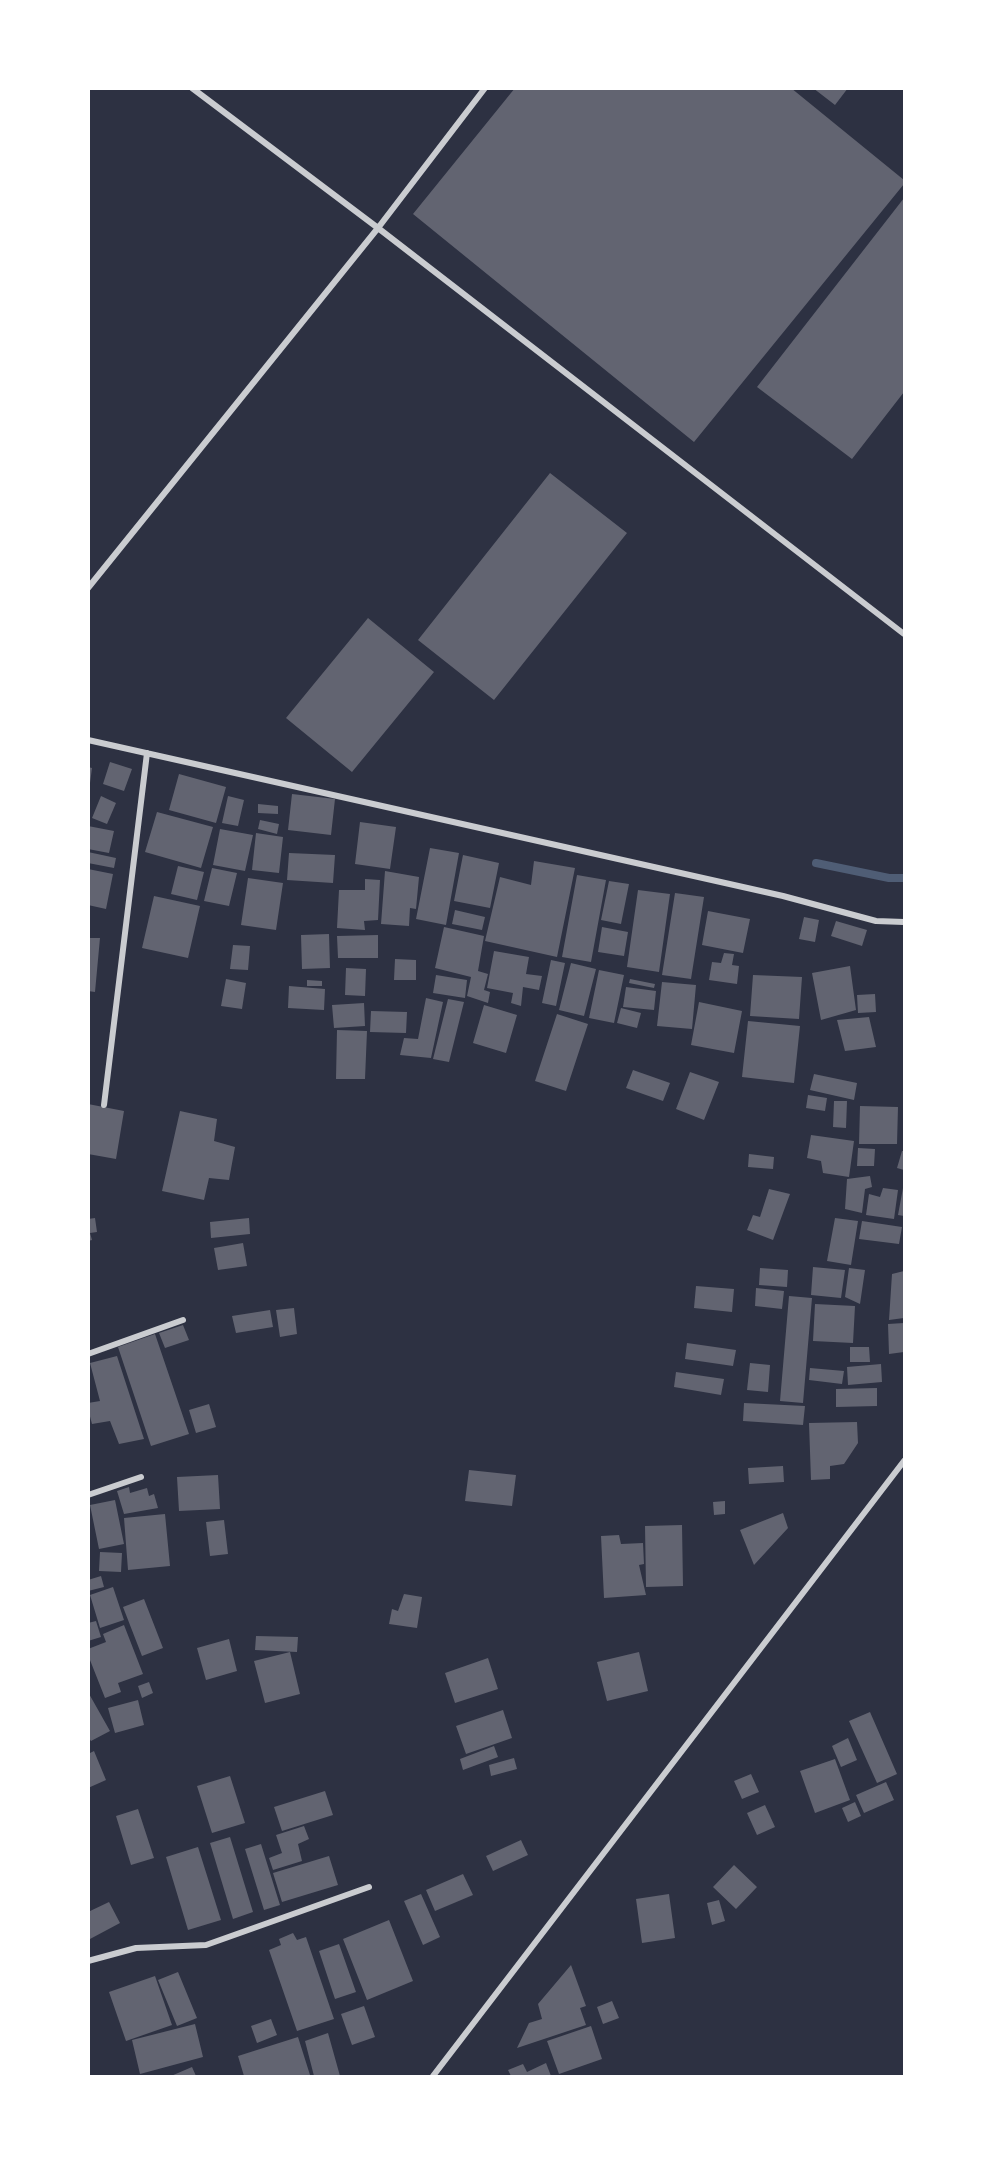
<!DOCTYPE html>
<html>
<head>
<meta charset="utf-8">
<style>
  body { margin:0 }
  #map { position:relative; width:993px; height:2165px; overflow:hidden; background:#2d3142; font-family:"Noto Sans",sans-serif }
  canvas { display:block }
  .frame { position:absolute; inset:0; border:90px solid #fff; pointer-events:none }
</style>
</head>
<body>
<div id="map">
<canvas width="993" height="2165"></canvas>
<div class="frame"></div>
</div>
<script>
const ctx = document.querySelector('canvas').getContext('2d');
ctx.lineJoin = 'round';
function trace(path, color, width, dash) {
  ctx.strokeStyle = color;
  ctx.lineWidth = width;
  ctx.lineCap = dash ? 'butt' : 'round';
  ctx.setLineDash(dash || []);
  ctx.stroke(path);
}
function fill(path, color) {
  ctx.fillStyle = color;
  ctx.fill(path, 'evenodd');
}
const stream = new Path2D(`
  M816 863 889 878H904`);
const building = new Path2D(`
  M515 88H791L904 180V184L694 442 413 214Z
  M813 88H848L835 105Z
  M904 198V392L852 459 757 387Z
  M550 473 627 533 494 700 418 640Z
  M368 618 434 672 352 772 286 718Z
  M110 762 132 769 124 791 103 784Z
  M88 767 92 768 90 783H88Z
  M179 774 226 787 216 823 169 810Z
  M292 794 335 799 331 835 288 830Z
  M101 796 116 803 107 824 92 818Z
  M228 796 244 800 238 826 222 823Z
  M258 804 278 806V814L258 813Z
  M157 812 213 827 201 868 145 852Z
  M260 820 279 824 277 834 258 829Z
  M360 822 396 827 390 869 355 864Z
  M88 826 114 831 109 853 88 849Z
  M220 829 253 835 245 871 213 865Z
  M256 833 283 837 279 873 252 870Z
  M430 848 459 853 446 925 416 919Z
  M88 852 116 858 114 868 88 863Z
  M289 853 335 855 333 883 287 880Z
  M463 855 499 863 490 908 454 901Z
  M534 861 575 868 557 957 485 941 500 877 531 885Z
  M178 866 204 872 197 900 171 894Z
  M212 868 237 873 229 906 204 901Z
  M88 869 113 874 106 909 88 905Z
  M385 871 419 877 416 909 410 908 409 926 381 924Z
  M577 875 606 880 591 962 562 957Z
  M248 878 283 883 276 930 241 925Z
  M365 879 380 880 378 920 364 921 365 930 337 928 339 890H365Z
  M609 881 629 884 621 924 601 920Z
  M638 890 670 894 659 972 627 967Z
  M675 893 704 897 691 979 662 975Z
  M154 896 200 906 188 958 142 948Z
  M455 910 485 917 482 930 452 924Z
  M708 911 750 919 743 953 702 945Z
  M804 917 819 920 815 942 799 939Z
  M836 921 867 930 862 946 831 936Z
  M444 927 484 936 478 971 488 974 484 990 490 992 488 1003 467 996 471 977 435 968Z
  M602 927 628 932 624 956 598 952Z
  M329 934 330 968 302 969 301 935Z
  M378 935V958H338L337 936Z
  M88 938H100L95 992 88 991Z
  M233 945 250 946 248 970 230 969Z
  M494 951 529 957 526 974 542 976 539 990 523 987 521 1006 511 1003 513 993 487 988Z
  M724 953 734 954 732 965 739 966 737 984 709 980 712 962 721 963Z
  M395 959 416 960V980H394Z
  M551 960 565 963 556 1006 542 1003Z
  M571 963 596 969 584 1016 559 1010Z
  M850 966 856 1010 821 1020 812 973Z
  M346 968 366 969 365 996 345 995Z
  M599 970 624 975 614 1023 589 1018Z
  M436 975 467 980 465 998 433 993Z
  M753 975 802 977 799 1019 750 1016Z
  M226 979 246 983 242 1009 221 1006Z
  M630 979 655 984 654 988 629 983Z
  M307 980 322 981V986H307Z
  M662 982 696 985 692 1029 657 1026Z
  M289 986 325 989 324 1010 288 1008Z
  M626 987 656 991 654 1010 623 1007Z
  M875 994 876 1012 858 1013 857 995Z
  M426 998 443 1002 431 1058 400 1055 404 1038 418 1039Z
  M448 999 464 1002 449 1062 433 1059Z
  M699 1002 742 1011 734 1053 691 1045Z
  M364 1003 365 1026 334 1028 332 1005Z
  M484 1005 517 1015 506 1053 473 1043Z
  M621 1008 641 1013 637 1028 617 1023Z
  M371 1011 407 1012 406 1033 370 1032Z
  M557 1014 588 1024 566 1091 535 1081Z
  M869 1017 876 1047 845 1051 837 1020Z
  M748 1021 800 1026 794 1083 742 1077Z
  M337 1030 367 1031 365 1079H336Z
  M633 1070 670 1083 663 1101 626 1088Z
  M690 1072 719 1082 704 1120 676 1109Z
  M814 1074 857 1083 854 1100 810 1090Z
  M808 1095 827 1098 825 1111 806 1108Z
  M834 1101H847L846 1128 833 1127Z
  M88 1104 124 1111 116 1159 88 1154Z
  M860 1106 898 1107 897 1144H859Z
  M180 1111 217 1119 214 1141 235 1147 229 1180 209 1178 204 1200 162 1191Z
  M811 1135 854 1141 849 1177 823 1173 821 1161 807 1158Z
  M858 1148 875 1149 874 1166H857Z
  M902 1151H904V1170L897 1168Z
  M749 1154 774 1157 773 1169 748 1167Z
  M870 1176 872 1187 865 1189 862 1213 845 1209 847 1179Z
  M883 1188 898 1190 894 1219 866 1215 869 1194 880 1197Z
  M903 1188H904V1216L898 1215Z
  M769 1189 790 1194 773 1240 747 1230 753 1215 760 1217Z
  M95 1218 97 1232 90 1233 92 1240 88 1241V1219Z
  M249 1218 250 1234 211 1238 210 1222Z
  M835 1218 858 1221 851 1265 827 1261Z
  M862 1221 902 1227 899 1244 859 1239Z
  M243 1243 247 1266 218 1270 214 1248Z
  M813 1267 845 1270 841 1298 811 1295Z
  M760 1268 788 1270 787 1287 759 1285Z
  M849 1268 865 1270 860 1304 845 1297Z
  M904 1271V1318L889 1320 892 1274Z
  M696 1286 734 1289 732 1312 694 1308Z
  M756 1288 784 1291 782 1309 755 1306Z
  M789 1296 812 1298 803 1403 780 1401Z
  M815 1304 855 1306 853 1343 813 1341Z
  M294 1308 297 1334 280 1337 276 1310Z
  M270 1310 273 1327 236 1333 232 1316Z
  M904 1323V1352L889 1354 888 1324Z
  M183 1325 189 1340 165 1348 159 1333Z
  M155 1334 189 1434 151 1446 118 1347Z
  M687 1343 736 1350 733 1366 685 1359Z
  M850 1347H869L870 1362H850Z
  M117 1356 144 1439 119 1444 110 1421 92 1424 88 1409V1403L100 1401 90 1363Z
  M750 1363 770 1365 768 1392 747 1390Z
  M881 1364 882 1382 848 1385 847 1367Z
  M810 1368 844 1371 842 1384 809 1380Z
  M676 1372 724 1379 721 1395 674 1387Z
  M877 1388V1406L836 1407V1389Z
  M744 1403 805 1406 803 1425 743 1421Z
  M209 1404 216 1427 196 1433 189 1410Z
  M857 1422 858 1443 844 1464 830 1466V1479L811 1480 809 1423Z
  M783 1466 784 1482 749 1484 748 1468Z
  M469 1470 516 1475 512 1506 465 1501Z
  M218 1475 220 1509 179 1511 177 1477Z
  M129 1487 130 1493 147 1488 149 1496 154 1494 158 1508 124 1514 117 1491Z
  M115 1500 124 1544 99 1549 90 1505Z
  M725 1501V1514L714 1515 713 1502Z
  M783 1513 788 1528 754 1565 740 1530Z
  M165 1514 170 1566 128 1570 124 1518Z
  M224 1520 228 1554 210 1556 206 1522Z
  M682 1525 683 1586 646 1587 645 1526Z
  M619 1535 621 1544 643 1543 644 1564 639 1565 646 1595 604 1598 601 1536Z
  M100 1552 122 1553 121 1572 99 1571Z
  M101 1576 104 1587 88 1591V1580Z
  M113 1587 124 1620 100 1628 90 1595Z
  M404 1594 422 1597 417 1628 389 1624 392 1609 398 1611Z
  M144 1599 163 1648 142 1656 123 1607Z
  M96 1621 101 1637 88 1641V1623Z
  M124 1625 143 1674 118 1683 121 1692 105 1698 88 1655V1649L106 1642 103 1634Z
  M256 1636 298 1637 297 1652 255 1650Z
  M229 1639 237 1671 206 1680 197 1648Z
  M290 1652 300 1694 265 1703 254 1661Z
  M639 1652 648 1691 607 1701 597 1662Z
  M488 1658 498 1689 455 1703 445 1673Z
  M149 1682 153 1693 142 1698 138 1686Z
  M88 1692 110 1731 91 1741 88 1737Z
  M138 1700 144 1725 115 1733 108 1708Z
  M503 1710 512 1738 466 1754 456 1726Z
  M870 1712 897 1774 877 1783 849 1721Z
  M848 1738 857 1760 841 1767 832 1746Z
  M494 1746 498 1757 463 1770 460 1759Z
  M94 1751 106 1780 88 1788V1754Z
  M514 1758 517 1769 491 1776 489 1765Z
  M835 1759 850 1800 815 1813 800 1771Z
  M751 1774 759 1792 742 1799 734 1781Z
  M230 1776 245 1823 212 1833 197 1786Z
  M886 1782 894 1800 864 1813 856 1795Z
  M325 1791 333 1815 282 1831 274 1807Z
  M855 1802 861 1816 848 1822 842 1808Z
  M765 1805 775 1827 757 1835 747 1813Z
  M138 1809 154 1858 131 1865 116 1816Z
  M304 1826 309 1839 298 1844 302 1861 273 1870 269 1858 282 1853 276 1835Z
  M230 1837 253 1912 233 1919 210 1843Z
  M521 1840 528 1855 493 1871 486 1856Z
  M261 1844 280 1905 264 1910 245 1849Z
  M198 1847 221 1920 188 1930 166 1857Z
  M329 1856 338 1885 282 1902 273 1873Z
  M734 1865 757 1887 736 1909 713 1887Z
  M463 1874 473 1895 435 1911 426 1890Z
  M421 1894 440 1937 423 1945 404 1901Z
  M669 1894 675 1938 642 1943 636 1899Z
  M719 1900 725 1921 712 1925 707 1903Z
  M109 1902 120 1923 90 1939 88 1912Z
  M389 1920 413 1981 367 2000 343 1939Z
  M293 1933 297 1940 306 1937 334 2019 297 2031 269 1950 281 1945 279 1939Z
  M339 1944 356 1992 335 1999 319 1951Z
  M571 1965 586 2006 580 2008 586 2025 517 2048 529 2023 542 2019 538 2004Z
  M178 1972 197 2018 177 2026 158 1980Z
  M155 1976 172 2025 126 2041 109 1992Z
  M612 2001 619 2018 603 2024 597 2007Z
  M364 2006 375 2037 352 2045 341 2014Z
  M271 2019 277 2035 257 2043 251 2026Z
  M195 2024 203 2057 140 2074 132 2040Z
  M591 2026 602 2059 559 2074 547 2041Z
  M328 2033 340 2076H314L305 2041Z
  M298 2037 310 2075 244 2076 238 2056Z
  M546 2063 551 2076H511L508 2070 523 2064 527 2072Z
  M192 2067 196 2076H171Z`);
const minor = new Path2D(`
  M192 88 378 228 904 634
  M88 588 378 228 485 88
  M88 740 783 896 876 921 904 922
  M104 1105 147 753
  M88 1354 183 1320
  M88 1495 141 1477
  M88 1961 136 1948 206 1945 369 1887
  M433 2076 904 1461`);
trace(stream, '#4f5d75', 8);
fill(building, '#626471');
trace(minor, '#caccd0', 6);
</script>
</body>
</html>
